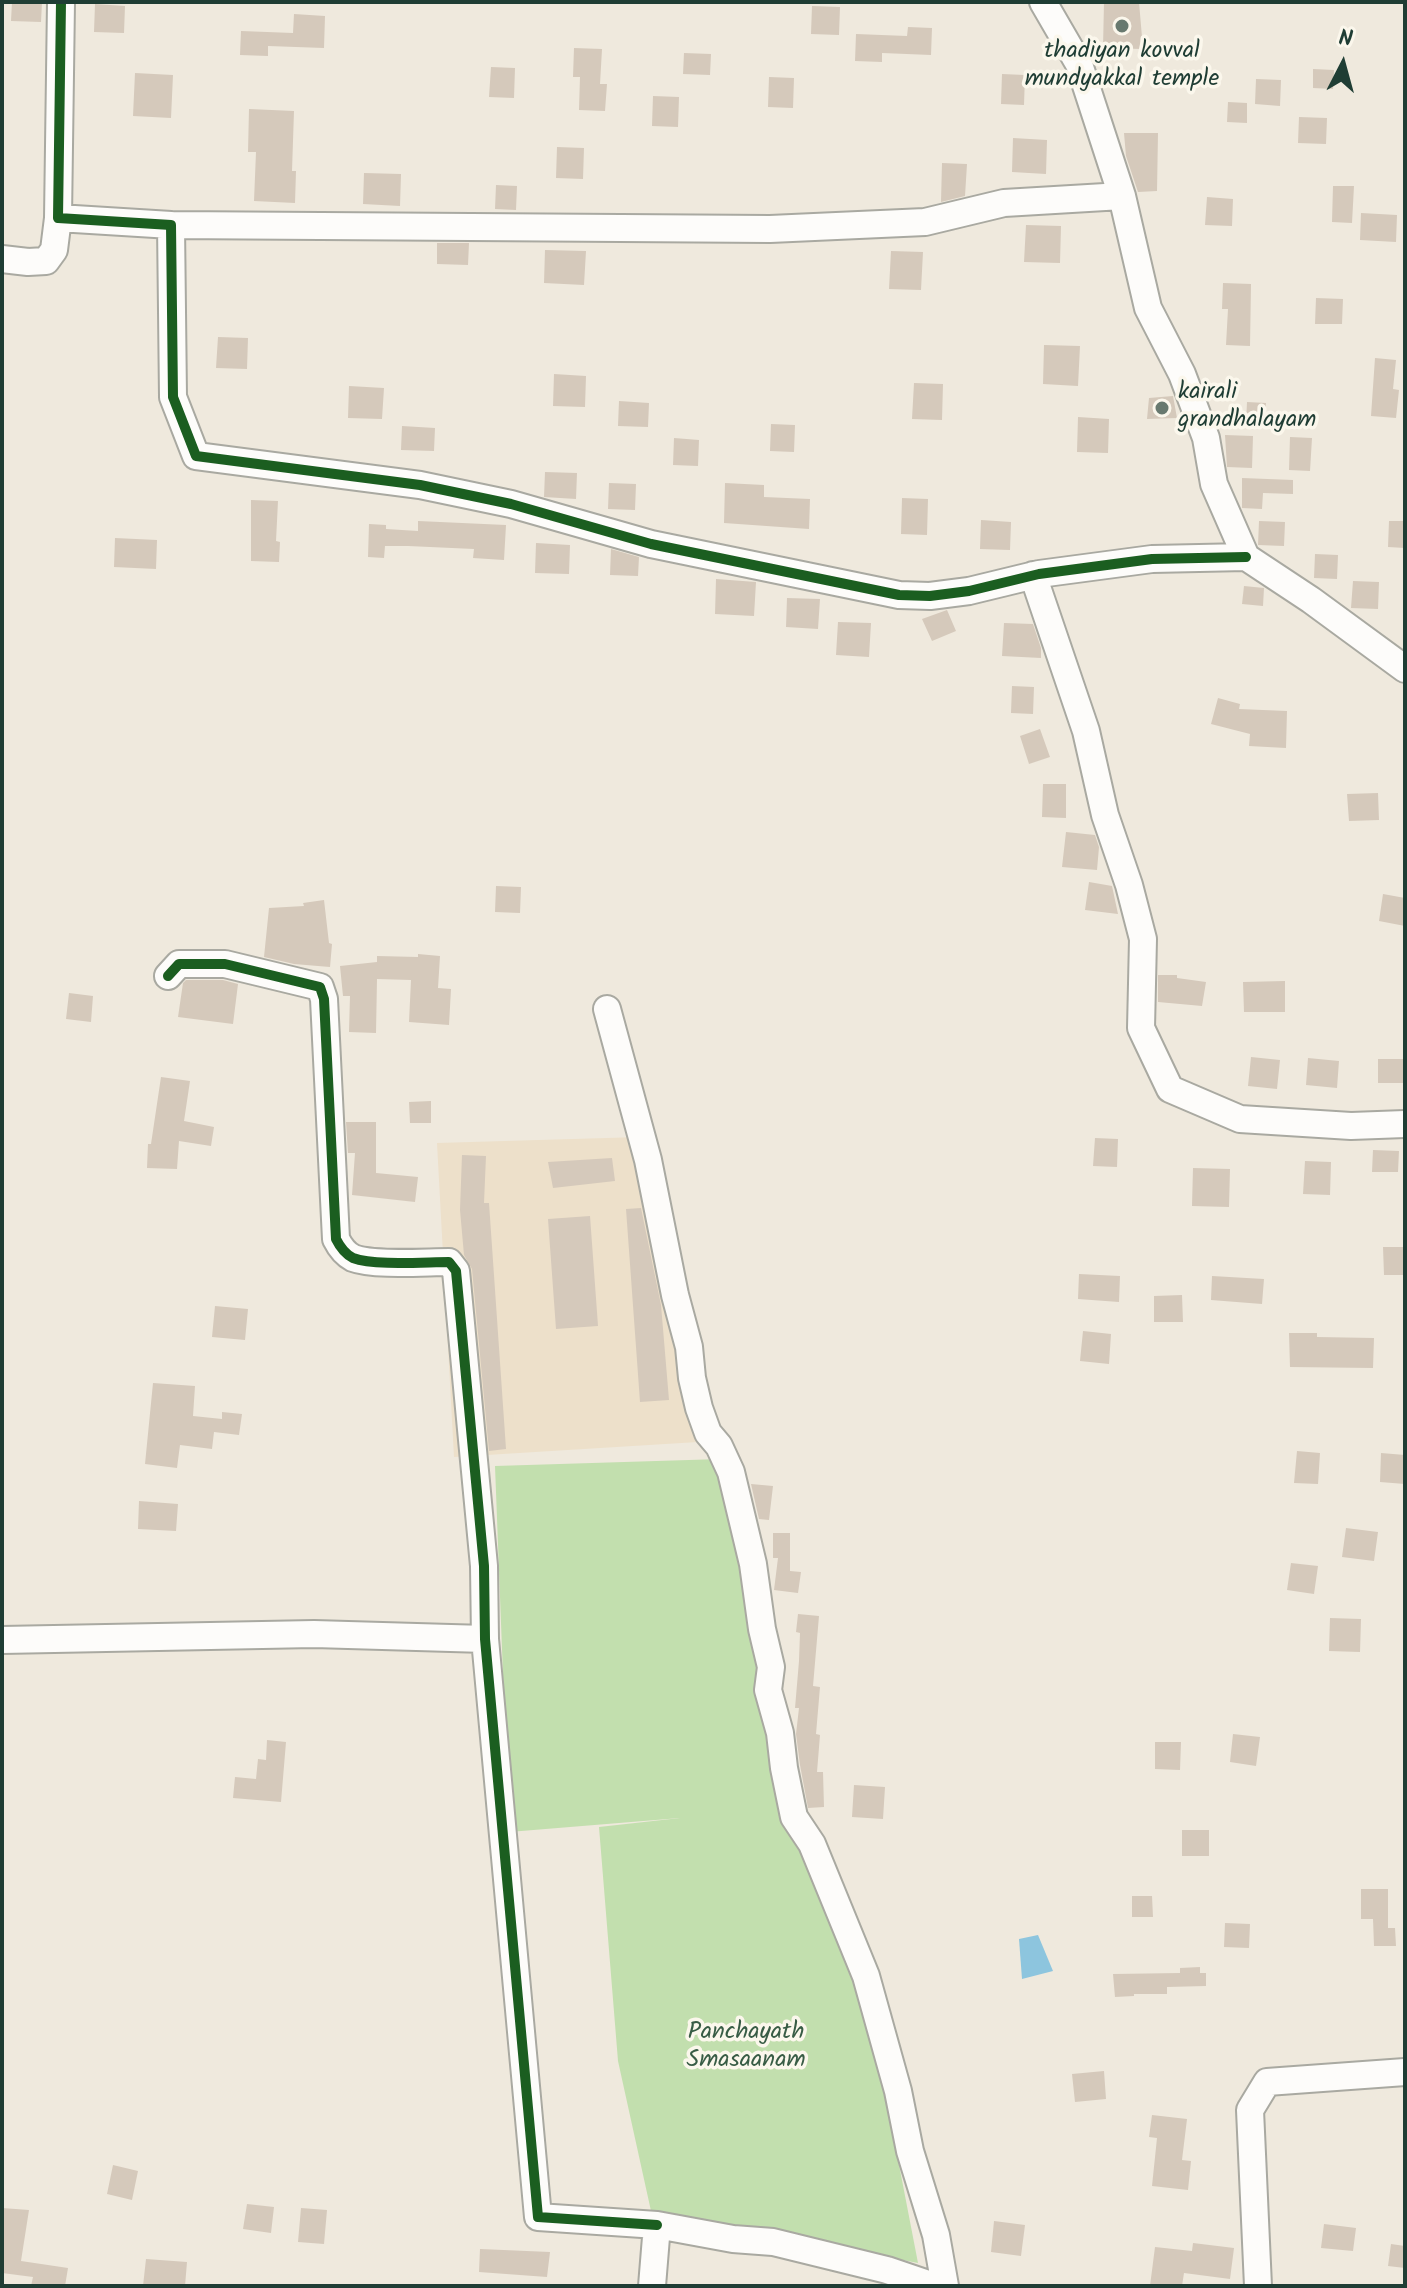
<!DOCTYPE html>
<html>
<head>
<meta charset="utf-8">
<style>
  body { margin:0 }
  #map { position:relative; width:1407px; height:2288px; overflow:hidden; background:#efe9dd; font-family:Kalam,sans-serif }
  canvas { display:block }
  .frame { position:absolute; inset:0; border:4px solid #1f3d34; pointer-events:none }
  .north { position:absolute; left:1303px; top:24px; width:80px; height:80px; -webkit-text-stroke:6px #fbf7ec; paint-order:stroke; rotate:6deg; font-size:22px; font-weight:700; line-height:32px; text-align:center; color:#1f3d34 }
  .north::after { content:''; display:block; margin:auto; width:28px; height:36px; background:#1f3d34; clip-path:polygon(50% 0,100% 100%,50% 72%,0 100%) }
</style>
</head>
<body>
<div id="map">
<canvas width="1407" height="2288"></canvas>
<div class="frame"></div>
<div class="north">N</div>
</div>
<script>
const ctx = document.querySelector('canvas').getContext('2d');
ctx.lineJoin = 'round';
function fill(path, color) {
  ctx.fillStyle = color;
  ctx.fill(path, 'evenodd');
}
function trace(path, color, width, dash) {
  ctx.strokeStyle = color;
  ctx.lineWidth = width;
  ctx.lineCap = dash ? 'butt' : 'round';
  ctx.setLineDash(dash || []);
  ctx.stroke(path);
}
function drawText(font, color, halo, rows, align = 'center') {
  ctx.font = font + ' Kalam,sans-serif';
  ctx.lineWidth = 7;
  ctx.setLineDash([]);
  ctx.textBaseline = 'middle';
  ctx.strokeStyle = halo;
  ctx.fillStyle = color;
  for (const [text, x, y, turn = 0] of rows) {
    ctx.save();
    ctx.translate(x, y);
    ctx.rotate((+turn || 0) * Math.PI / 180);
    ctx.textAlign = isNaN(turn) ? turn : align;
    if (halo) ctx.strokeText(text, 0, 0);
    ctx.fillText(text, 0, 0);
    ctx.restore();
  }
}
const built = new Path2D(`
  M640 1137 698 1442 454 1457 437 1143Z`);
const green = new Path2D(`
  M721 1459 784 1808 861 1968 918 2263 651 2211 618 2061 599 1827 680 1818 509 1832 495 1466Z`);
const water = new Path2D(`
  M1038 1935 1053 1971 1022 1979 1019 1939Z`);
const building = new Path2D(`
  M12 2H42L41 22 11 21Z
  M1104 2H1139L1143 49 1103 48Z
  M95 4 125 6 124 33 94 32Z
  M812 6 840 7 839 35 811 34Z
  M294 14 325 16 324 48 268 46V56L240 55 241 31 293 33Z
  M908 27 932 28 931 55 882 53V62L855 61 856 34 907 36Z
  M574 48 602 49 600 84H607L605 111 579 110 580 77H573Z
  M684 53 711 54 710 75 683 74Z
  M491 67 515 68 514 98 489 97Z
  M1313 69 1334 70 1333 89 1313 88Z
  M135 73 173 75 171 118 133 116Z
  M1002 74 1025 75 1024 105 1001 104Z
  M769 77 794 78 793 108 768 107Z
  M1256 79 1281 80 1280 106 1255 104Z
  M653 96 679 97 678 127 652 126Z
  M1228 102 1247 103V123L1227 122Z
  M249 109 294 111 292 171H296L295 203 254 201 256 152H248Z
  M1299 117 1327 118 1326 144 1298 143Z
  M1124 133H1158L1157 191 1138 192 1126 156Z
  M1013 138 1047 140 1046 174 1012 172Z
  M557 147 584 148 583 179 556 178Z
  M942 163 967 164 965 196 941 202Z
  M364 173 401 174 400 206 363 204Z
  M496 185 517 186 516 210 495 209Z
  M1333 186H1354L1352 223 1332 222Z
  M1207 197 1233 199 1232 226 1205 225Z
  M1361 213 1397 215 1396 242 1360 240Z
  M1026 225 1061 226 1060 263 1024 262Z
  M437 243H469L468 265 437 264Z
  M545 250 586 251 584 285 544 283Z
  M891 251 923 252 921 290 889 289Z
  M1223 283 1251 284 1250 346 1226 345 1228 309H1222Z
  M1316 298 1343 299 1342 324H1315Z
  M218 337 248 338 247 369 216 368Z
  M1044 345 1080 346 1078 386 1043 384Z
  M1375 358 1396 360 1393 389 1399 390 1396 418 1371 416Z
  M554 374 586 376 585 407 553 406Z
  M914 383 943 384 942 420 912 419Z
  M349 386 384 388 382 419 348 418Z
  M1173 396 1177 418 1147 419 1149 398Z
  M619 401 649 403 648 427 618 426Z
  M1247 402 1266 403 1265 425 1246 424Z
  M1078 417 1109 419 1108 453 1077 452Z
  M771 424 795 425 794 452 770 451Z
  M402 426 435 428 434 451 401 450Z
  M1225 435 1253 436 1252 468 1227 467Z
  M1290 437 1312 438 1310 471 1289 470Z
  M674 438 699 440 698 466 673 465Z
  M545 472 577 473 576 499 544 497Z
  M1242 478 1293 480V494L1263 493 1262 509 1242 508Z
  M609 483 636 484 635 510 608 509Z
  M725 483 764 485V497L810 499 809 529 724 523Z
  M902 498 928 499 927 535 901 534Z
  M251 500 278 501 276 541 280 542 279 562 251 561Z
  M981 520 1011 522 1010 550 980 549Z
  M418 521 506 525 504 560 473 558 474 549 408 546H385L384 558 368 557 369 524 386 525V529L418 531Z
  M1259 521 1285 522 1284 546 1258 545Z
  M1389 521H1405V548L1388 547Z
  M115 538 157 540 156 569 114 567Z
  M536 543 570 545 569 574 535 573Z
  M611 549 639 557 638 576 610 575Z
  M1315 554 1338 555 1337 579 1314 578Z
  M716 579 756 582 754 616 715 614Z
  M1353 581 1379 582 1378 609 1351 608Z
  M1244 586 1264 588 1263 606 1242 604Z
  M787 598 820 599 818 629 786 627Z
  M947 610 956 631 932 641 922 619Z
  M838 622 871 623 869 657 836 655Z
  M1004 623 1033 624 1041 648V658L1002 656Z
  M1012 686 1034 687 1033 714 1011 713Z
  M1218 698 1240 704 1239 709 1287 711 1286 748 1249 746 1250 734 1211 724Z
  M1040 729 1050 757 1029 764 1020 736Z
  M1043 784H1066V818L1042 817Z
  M1378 793 1379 820 1349 821 1347 794Z
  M1066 832 1095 835 1099 847 1097 870 1062 867Z
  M1089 882 1112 886 1118 914 1085 910Z
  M496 886 521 887 520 913 495 912Z
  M1383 894 1405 898V926L1379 921Z
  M324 900 329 943 332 944 330 967 294 964 264 957 269 908 304 906 303 903Z
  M418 954 440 956 438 988 451 989 449 1025 409 1022 411 980 377 979 376 1033 349 1032 350 996H343L340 966 377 962V956L418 957Z
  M1158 975H1177V978L1206 982 1202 1006 1158 1002Z
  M186 980H223L238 984 233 1024 178 1017 183 983Z
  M1285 981V1012H1244L1243 982Z
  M69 993 93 996 91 1022 66 1019Z
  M1251 1057 1280 1060 1277 1089 1248 1086Z
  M1308 1058 1339 1061 1337 1088 1306 1085Z
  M1378 1059H1405V1083H1378Z
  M161 1077 190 1081 184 1121 214 1127 211 1146 179 1141 177 1169 147 1168 148 1144H151Z
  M431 1101V1123H410L409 1102Z
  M346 1122H376V1173L418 1177 415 1202 352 1195 355 1153H348Z
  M1095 1138 1118 1139 1117 1167 1093 1166Z
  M1373 1150 1399 1151 1398 1172H1372Z
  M462 1155 486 1156 484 1203H489L506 1449 489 1451 472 1269 464 1255 460 1210Z
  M612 1158 615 1181 553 1188 548 1162Z
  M1305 1161 1331 1162 1330 1195 1303 1194Z
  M1193 1168 1230 1169 1229 1207 1192 1206Z
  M641 1208 661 1305 669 1400 640 1402 626 1209Z
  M590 1216 598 1326 556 1329 548 1219Z
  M1383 1247H1405V1275H1384Z
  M1079 1274 1120 1276 1119 1302 1078 1299Z
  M1212 1276 1264 1279 1262 1304 1211 1300Z
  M1182 1295 1183 1322H1154V1296Z
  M215 1306 248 1309 245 1340 212 1337Z
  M1083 1331 1111 1334 1109 1364 1080 1361Z
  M1289 1333H1317V1337L1374 1338 1373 1368 1290 1367Z
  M153 1383 195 1386 193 1416 222 1419V1412L242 1414 239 1435 214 1432 212 1449 180 1445 177 1468 145 1464Z
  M1297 1451 1320 1453 1318 1484 1294 1483Z
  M1381 1453 1405 1455V1484L1380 1482Z
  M751 1484 773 1486 769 1520 759 1519Z
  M139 1501 178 1504 176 1531 138 1529Z
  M1346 1528 1378 1532 1374 1561 1342 1557Z
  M773 1533H790V1571L801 1572 798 1593 774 1590 778 1558H773Z
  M1291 1563 1318 1566 1314 1594 1287 1590Z
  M798 1614 819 1616 813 1686 820 1687 816 1734 820 1735 817 1772H823L824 1807 808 1808 800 1765 796 1734 799 1708H795L799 1661 800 1633 796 1632Z
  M1330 1618 1361 1619 1360 1652 1329 1651Z
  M1233 1734 1260 1737 1256 1766 1230 1762Z
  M267 1740 286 1742 281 1802 233 1798 235 1777 256 1779 258 1759 266 1760Z
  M1155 1742H1181L1180 1770 1155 1769Z
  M854 1785 885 1787 883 1819 852 1817Z
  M1182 1830H1209V1856H1182Z
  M1361 1889H1388V1928H1395L1396 1946H1374L1373 1919H1361Z
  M1132 1896H1152L1153 1917H1132Z
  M1225 1923 1250 1924 1249 1948 1224 1947Z
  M1200 1967V1973H1206V1986L1167 1987V1994H1134V1996L1115 1997 1113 1974 1180 1973V1968Z
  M1104 2071 1106 2099 1075 2102 1072 2074Z
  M1152 2115 1187 2119 1182 2160 1191 2161 1188 2190 1152 2186 1157 2138 1149 2137Z
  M113 2165 138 2171 132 2200 107 2194Z
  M247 2204 274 2207 271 2233 243 2229Z
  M2 2208 29 2210 21 2261 68 2268 65 2286H31L33 2277 2 2273Z
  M301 2208 327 2210 324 2244 298 2242Z
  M994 2221 1025 2225 1021 2256 991 2252Z
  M1324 2224 1356 2228 1353 2251 1321 2248Z
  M1193 2243 1234 2248 1230 2279 1184 2273 1182 2286H1150L1155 2247 1192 2251Z
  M1391 2244 1405 2246V2268L1388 2266Z
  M480 2249 550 2252 547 2277 479 2272Z
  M146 2259 187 2262 185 2286H143Z`);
const minor = new Path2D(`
  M61 2 58 218 171 225 173 397 196 456 420 485 511 504 651 544 899 595 930 596 969 591 1039 574 1152 559 1246 557
  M1043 2 1079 64 1122 196 1148 308 1182 374 1206 438 1214 484 1246 557 1311 600 1405 669
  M171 225 770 229 925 222 1004 203 1122 196
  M2 259 28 262 46 261 54 250 58 218
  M1033 575 1086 731 1105 815 1129 885 1143 939 1141 1028 1170 1089 1240 1119 1351 1126 1405 1124
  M168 976 179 964H225L320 987 324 999 336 1239C340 1247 345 1254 353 1258 374 1266 425 1262 449 1262L456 1271 484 1566 485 1639 538 2217 657 2225
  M607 1009 648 1160 675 1295 689 1347 692 1378 699 1408 708 1433 719 1446 731 1472 753 1564 762 1629 771 1667 768 1690 780 1733 784 1768 794 1817 812 1844 866 1976 898 2091 910 2151 936 2235 945 2286
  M2 1640 314 1634 485 1639
  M652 2286 657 2225 733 2239 773 2242 887 2270 934 2286
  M1258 2286 1250 2110 1267 2082 1405 2072`);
const cycleway = new Path2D(`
  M61 2 58 218 171 225 173 397 196 456 420 485 511 504 651 544 899 595 930 596 969 591 1039 574 1152 559 1246 557
  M168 976 179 964H225L320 987 324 999 336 1239C340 1247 345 1254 353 1258 374 1266 425 1262 449 1262L456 1271 484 1566 485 1639 538 2217 657 2225`);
const markers = [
  [1122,26,8,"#68796f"],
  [1162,408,8,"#68796f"]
];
const poiNames = [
  ["thadiyan kovval",1122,53],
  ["mundyakkal temple",1122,81],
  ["kairali",1178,394,"left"],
  ["grandhalayam",1178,422,"left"]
];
const parkNames = [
  ["Panchayath",746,2034],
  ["Smasaanam",746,2062]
];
fill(built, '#ede0ca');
fill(green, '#c2dfae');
fill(water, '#8dc5de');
fill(building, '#d5c9bb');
trace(minor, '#a9a9a1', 30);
trace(minor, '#fdfcfa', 26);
trace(cycleway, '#1b5e20', 10);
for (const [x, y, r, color] of markers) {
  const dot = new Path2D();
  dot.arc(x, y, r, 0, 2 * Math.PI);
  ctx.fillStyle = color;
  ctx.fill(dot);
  trace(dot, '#fbf7ec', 3);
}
drawText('24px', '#1f3d34', '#fbf7ec', poiNames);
drawText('24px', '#385c45', '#fbf7ec', parkNames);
</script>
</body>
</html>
